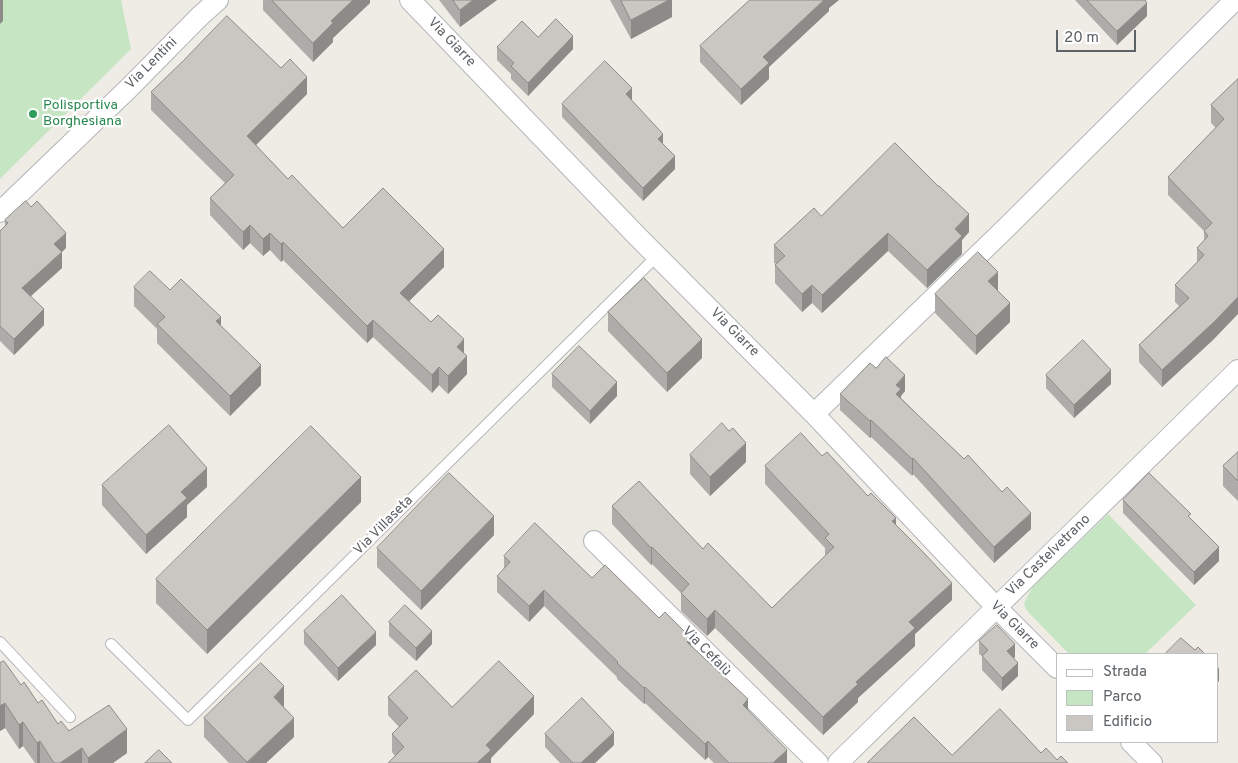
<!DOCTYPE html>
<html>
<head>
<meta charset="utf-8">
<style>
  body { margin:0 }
  #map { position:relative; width:1238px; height:763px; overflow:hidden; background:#efece6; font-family:Overpass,sans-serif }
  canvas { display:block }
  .legend { position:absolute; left:1056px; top:653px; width:162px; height:90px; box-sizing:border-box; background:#fff; border:1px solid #bec0c2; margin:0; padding:6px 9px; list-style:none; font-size:15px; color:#5d6266 }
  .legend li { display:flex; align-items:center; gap:10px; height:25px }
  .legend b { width:25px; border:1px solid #bec0c2 }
  .scale { position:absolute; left:1056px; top:30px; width:80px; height:22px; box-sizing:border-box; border:2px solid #5d6266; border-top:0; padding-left:6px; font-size:15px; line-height:18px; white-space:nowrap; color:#5d6266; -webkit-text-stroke:4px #fff; paint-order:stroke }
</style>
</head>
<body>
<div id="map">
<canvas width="1238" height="763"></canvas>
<ul class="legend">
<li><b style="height:6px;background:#fff"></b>Strada</li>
<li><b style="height:14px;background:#c6e6c3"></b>Parco</li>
<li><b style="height:14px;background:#cac7c3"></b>Edificio</li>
</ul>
<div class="scale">20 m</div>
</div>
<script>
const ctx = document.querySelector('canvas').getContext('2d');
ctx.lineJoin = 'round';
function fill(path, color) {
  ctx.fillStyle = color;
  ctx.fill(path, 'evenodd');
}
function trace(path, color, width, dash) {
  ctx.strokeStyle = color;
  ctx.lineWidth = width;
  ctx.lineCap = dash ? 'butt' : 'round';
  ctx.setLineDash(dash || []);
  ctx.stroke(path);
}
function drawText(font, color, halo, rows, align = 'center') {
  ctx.font = font + ' Overpass,sans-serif';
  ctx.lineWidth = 4.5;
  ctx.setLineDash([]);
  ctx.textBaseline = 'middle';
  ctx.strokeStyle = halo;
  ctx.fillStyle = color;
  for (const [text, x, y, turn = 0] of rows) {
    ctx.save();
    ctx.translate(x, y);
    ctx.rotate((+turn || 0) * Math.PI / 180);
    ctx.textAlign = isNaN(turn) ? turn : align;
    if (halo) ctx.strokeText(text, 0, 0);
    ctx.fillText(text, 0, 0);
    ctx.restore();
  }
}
const green = new Path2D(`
  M0 0H121L131 49 0 179Z
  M1108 514 1196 605 1145 654H1069L1030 614 1026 609 1024 603 1032 588Z`);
const service = new Path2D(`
  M0 642 70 717
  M111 644 188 720 657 256`);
const minor = new Path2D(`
  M410 0 637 236 814 414 996 607 1057 668
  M0 212 129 88 200 16 218 0
  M814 414 1006 228 1235 0
  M594 541 818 763
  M1131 742 1152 763
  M838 763 1238 370`);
const wall = new Path2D(`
  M263 0H370V3L333 38V42L313 62 263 10Z
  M439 0H497L460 27Z
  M610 0H672V17L631 39Z
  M750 0H839L829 8V11L769 67V79L741 105 700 62V46Z
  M1075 0H1145L1147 16 1117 45Z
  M538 37 573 49 528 96 511 79V74L497 60V47Z
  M1238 79 1214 339 1162 387 1139 362V345L1179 306 1175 302V285L1197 262V248L1204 241V231L1168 195V177L1216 128 1211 123V105Z
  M151 92 307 94 256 145 288 179 343 228 444 267 409 301 464 353 467 374 448 394 439 385 432 393 373 337 367 343 283 260 281 262 270 250 263 256 250 243 243 250 210 215V198L225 183 151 110Z
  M632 101 675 169 643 201 562 117V104Z
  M821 216 969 232 962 240V254L927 288 888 251 822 313 812 303 802 312 775 283V265L776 264 774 263V245Z
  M5 220 66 248 62 252V268L30 297 44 325 14 355 0 341V231L5 226Z
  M134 287 170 290 221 326 261 385 230 416 157 343V329L134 306Z
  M998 291 1010 322 976 355 935 313V294Z
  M608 312 702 358 667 392 608 331Z
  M876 368 905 391 901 396V398L1031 529 994 563 913 474 912 476 871 437 870 438 840 410V394Z
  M552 374 617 396 590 424 552 387Z
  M1046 375 1111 384 1074 418 1046 388Z
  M1238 452V501L1223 486V466Z
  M690 455 746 462 710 496 690 474Z
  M822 456 896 525 952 600 915 634V646L858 698V702L823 735 715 628 707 636 681 611V593L652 564 651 565 612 524V506L703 549 772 608 825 556V548L765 484V466Z
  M102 485 207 487 187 505V517L146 554 102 505Z
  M1123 500 1191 519 1219 561 1194 585 1123 513Z
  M361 502 207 654 156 603V579Z
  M494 535 421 610 377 567V548Z
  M504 556 592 578 659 618 691 645 748 710 787 763H714L708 757 705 760 645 703 644 704 617 679V677L544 606 529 622 497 592V576L504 569Z
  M389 622 432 644 416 661 389 636Z
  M304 631 376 645 338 681 304 644Z
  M979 641 1015 657 1014 658 1018 676 1002 691 982 670V656L979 654Z
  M0 663 58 724 69 731 127 753 113 763H35L23 746 19 749 5 728 0 731Z
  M388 697 452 707 534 714 491 758V763L395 756 392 752V734L399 727 388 715Z
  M284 706 283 707 294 737 266 763H229L204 737V718Z
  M545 734 614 745 595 763H560L545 747Z`);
const shadedWall = new Path2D(`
  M0 0H3V21L0 24Z
  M353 0H370V3L333 38V42L313 62V43L331 21Z
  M473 0H497L460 27V10Z
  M669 0H672V17L631 39V20Z
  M824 0H839L829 8V11L769 67V79L741 105V89L763 57Z
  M1147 3V16L1117 45V31Z
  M573 36V49L528 96V83Z
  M307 77V94L247 154V136Z
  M632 88V102L626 94Z
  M663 134V147L658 139Z
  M675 156V169L643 201V188Z
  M969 214V232L962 240V254L927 288V270L955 229Z
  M250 225V243L243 250V232Z
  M66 233V248L54 259V244Z
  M270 233V250L263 256V239Z
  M888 233V251L822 313V295Z
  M283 242V260L281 262V244Z
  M444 249V267L400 310V293Z
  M62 252V268L22 304V288Z
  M998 272V291L988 281Z
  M812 285V303L802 312V294Z
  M1238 297V314L1214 339 1162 387V370Z
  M1010 303V322L976 355V336Z
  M44 309V325L14 355V339Z
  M221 317V336L216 321Z
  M373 320V337L367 343V326Z
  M464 339V357L457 347Z
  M702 339V358L667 392V373Z
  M467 356V374L448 394V376Z
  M261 365V385L230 416V396Z
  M439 367V385L432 393V375Z
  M1111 370V384L1074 418V405Z
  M905 375V391L901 396V405L896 401V385Z
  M617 382V396L590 424V411Z
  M871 420V437L870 438V421Z
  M746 443V462L710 496V477Z
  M913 458V474L912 476V459Z
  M207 468V487L187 505V517L146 554V535L181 492Z
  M361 477V502L207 654V630Z
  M1031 513V529L994 563V547Z
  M494 516V535L421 610V591Z
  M896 518V535L892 521Z
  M652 547V564L651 565V548Z
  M1219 547V561L1194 585V572Z
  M952 583V600L915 634V646L858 698V702L823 735V717L909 622Z
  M544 590V606L529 622V606Z
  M715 610V628L707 636V619Z
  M432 631V644L416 661V648Z
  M376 632V645L338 681V668Z
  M691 638V654L687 642Z
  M1015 644V657L1007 664V651Z
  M1018 663V676L1002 691V678Z
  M1219 667V681L1217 683V670Z
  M284 686V706L274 716V697Z
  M645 687V703L644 704V688Z
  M534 696V714L491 758V763H477L486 745Z
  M748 699V715L743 705Z
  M5 703V728L0 731V706Z
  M294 718V737L266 763H247Z
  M23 722V746L19 749V725Z
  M127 729V753L113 763H88V758Z
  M614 732V745L595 763H581Z
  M40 741V763H37V743Z
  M708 741V757L705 760V744Z
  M82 748V763H60Z
  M787 750V763H773Z`);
const building = new Path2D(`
  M272 0H353L331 21 333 23 313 43Z
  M453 0H473L460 10Z
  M621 0H669L631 20Z
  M750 0H824L763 57 769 63 741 89 700 46Z
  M1087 0H1145L1147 3 1117 31Z
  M227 16 281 68 290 59 307 77 247 136 288 179 292 175 343 228 383 188 444 249 400 293 431 322 438 315 464 339 457 347 467 356 448 376 439 367 432 375 373 320 367 326 283 242 281 244 270 233 263 239 250 225 243 232 210 198 234 175 151 92 183 61Z
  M556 19 573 36 528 83 511 66 514 63 497 47 522 21 538 37Z
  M605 61 632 88 626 94 663 134 658 139 675 156 643 188 562 104Z
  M1238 79V297L1214 322 1162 370 1139 345 1189 298 1175 285 1204 255 1197 248 1208 236 1204 231 1212 223 1168 177 1224 119 1211 105Z
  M895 143 938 186H939L969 214 955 229 962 236 927 270 888 233 822 295 812 285 802 294 775 265 785 256 774 245 814 208 821 216Z
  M26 201 31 207 37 201 66 233 54 244 62 252 22 288 44 309 14 339 0 326V231L8 223 5 220Z
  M978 252 998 272 988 281 1010 303 976 336 935 294Z
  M150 271 170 290 181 279 221 317 216 321 261 365 230 396 157 324 165 317 134 287Z
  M644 278 702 339 667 373 608 312Z
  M1083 340 1111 370 1074 405 1046 375Z
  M579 346 617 382 590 411 552 374Z
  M886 357 905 375 896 385 901 389 896 394 964 459 968 455 1002 492 1007 487 1031 513 994 547 913 458 912 459 871 420 870 421 840 394 870 363 876 368Z
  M722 423 729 431 733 428 746 443 710 477 690 455Z
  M169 425 207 468 181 492 187 498 146 535 102 485Z
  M311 426 361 477 207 630 156 579Z
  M801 433 822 456 827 452 868 496 871 493 896 518 892 521 923 552 952 583 909 622 915 628 856 682 858 684 823 717 715 610 707 619 681 593 689 584 652 547 651 548 612 506 639 481 703 549 708 543 772 608 834 547 825 538 829 534 765 466Z
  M1238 452V481L1223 466Z
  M449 473 494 516 421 591 377 548Z
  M1149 473 1191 514 1188 516 1219 547 1194 572 1123 500Z
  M535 523 592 578 605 565 659 618 665 612 691 638 687 642 748 699 743 705 787 750 773 763H729L708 741 705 744 645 687 644 688 617 663 618 662 544 590 529 606 497 576 510 562 504 556Z
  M342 595 376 632 338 668 304 631Z
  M405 605 432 631 416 648 389 622Z
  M997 625 1015 644 1007 651 1018 663 1002 678 982 656 988 650 979 641Z
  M1181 638 1195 650 1198 647 1205 654H1165Z
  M4 661 21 685 24 682 38 703 42 700 58 724 61 721 69 731 109 705 127 729 88 758 82 748 60 763H54L40 741 37 743 23 722 19 725 5 703 0 706V663Z
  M499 661 534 696 486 745 491 750 477 763H388L404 747 392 734 408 718 388 697 416 670 452 707Z
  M261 663 284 686 274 697 294 718 247 762 204 718Z
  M582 698 614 732 581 763H573L545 734Z
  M1000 709 1041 753 1046 748 1057 760 1061 756 1068 763H867L914 717 952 755Z
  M159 750 172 763H145Z`);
const markers = [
  [33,114,5,"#2e9e5b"]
];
const streetNames = [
  ["Via Giarre",451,43,46],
  ["Via Lentini",152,64,-45],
  ["Via Giarre",734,333,45],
  ["Via Villaseta",384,526,-45],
  ["Via Castelvetrano",1049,556,-44],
  ["Via Giarre",1014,626,45],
  ["Via Cefalù",706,652,45]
];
const leisureNames = [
  ["Polisportiva",43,106],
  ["Borghesiana",43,122]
];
fill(green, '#c6e6c3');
trace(service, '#b3b7ba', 12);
trace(minor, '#b3b7ba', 22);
trace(service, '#fff', 10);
trace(minor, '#fff', 20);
fill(wall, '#aeaba8');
fill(shadedWall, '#8d8b88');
fill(building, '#cac7c3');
trace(building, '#8d8b88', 1);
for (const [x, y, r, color] of markers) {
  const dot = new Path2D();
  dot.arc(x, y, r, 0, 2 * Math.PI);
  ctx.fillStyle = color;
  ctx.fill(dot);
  trace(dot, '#fff', 2);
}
drawText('14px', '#5d6266', '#fff', streetNames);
drawText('14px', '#27864d', '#fff', leisureNames, 'left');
</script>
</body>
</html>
